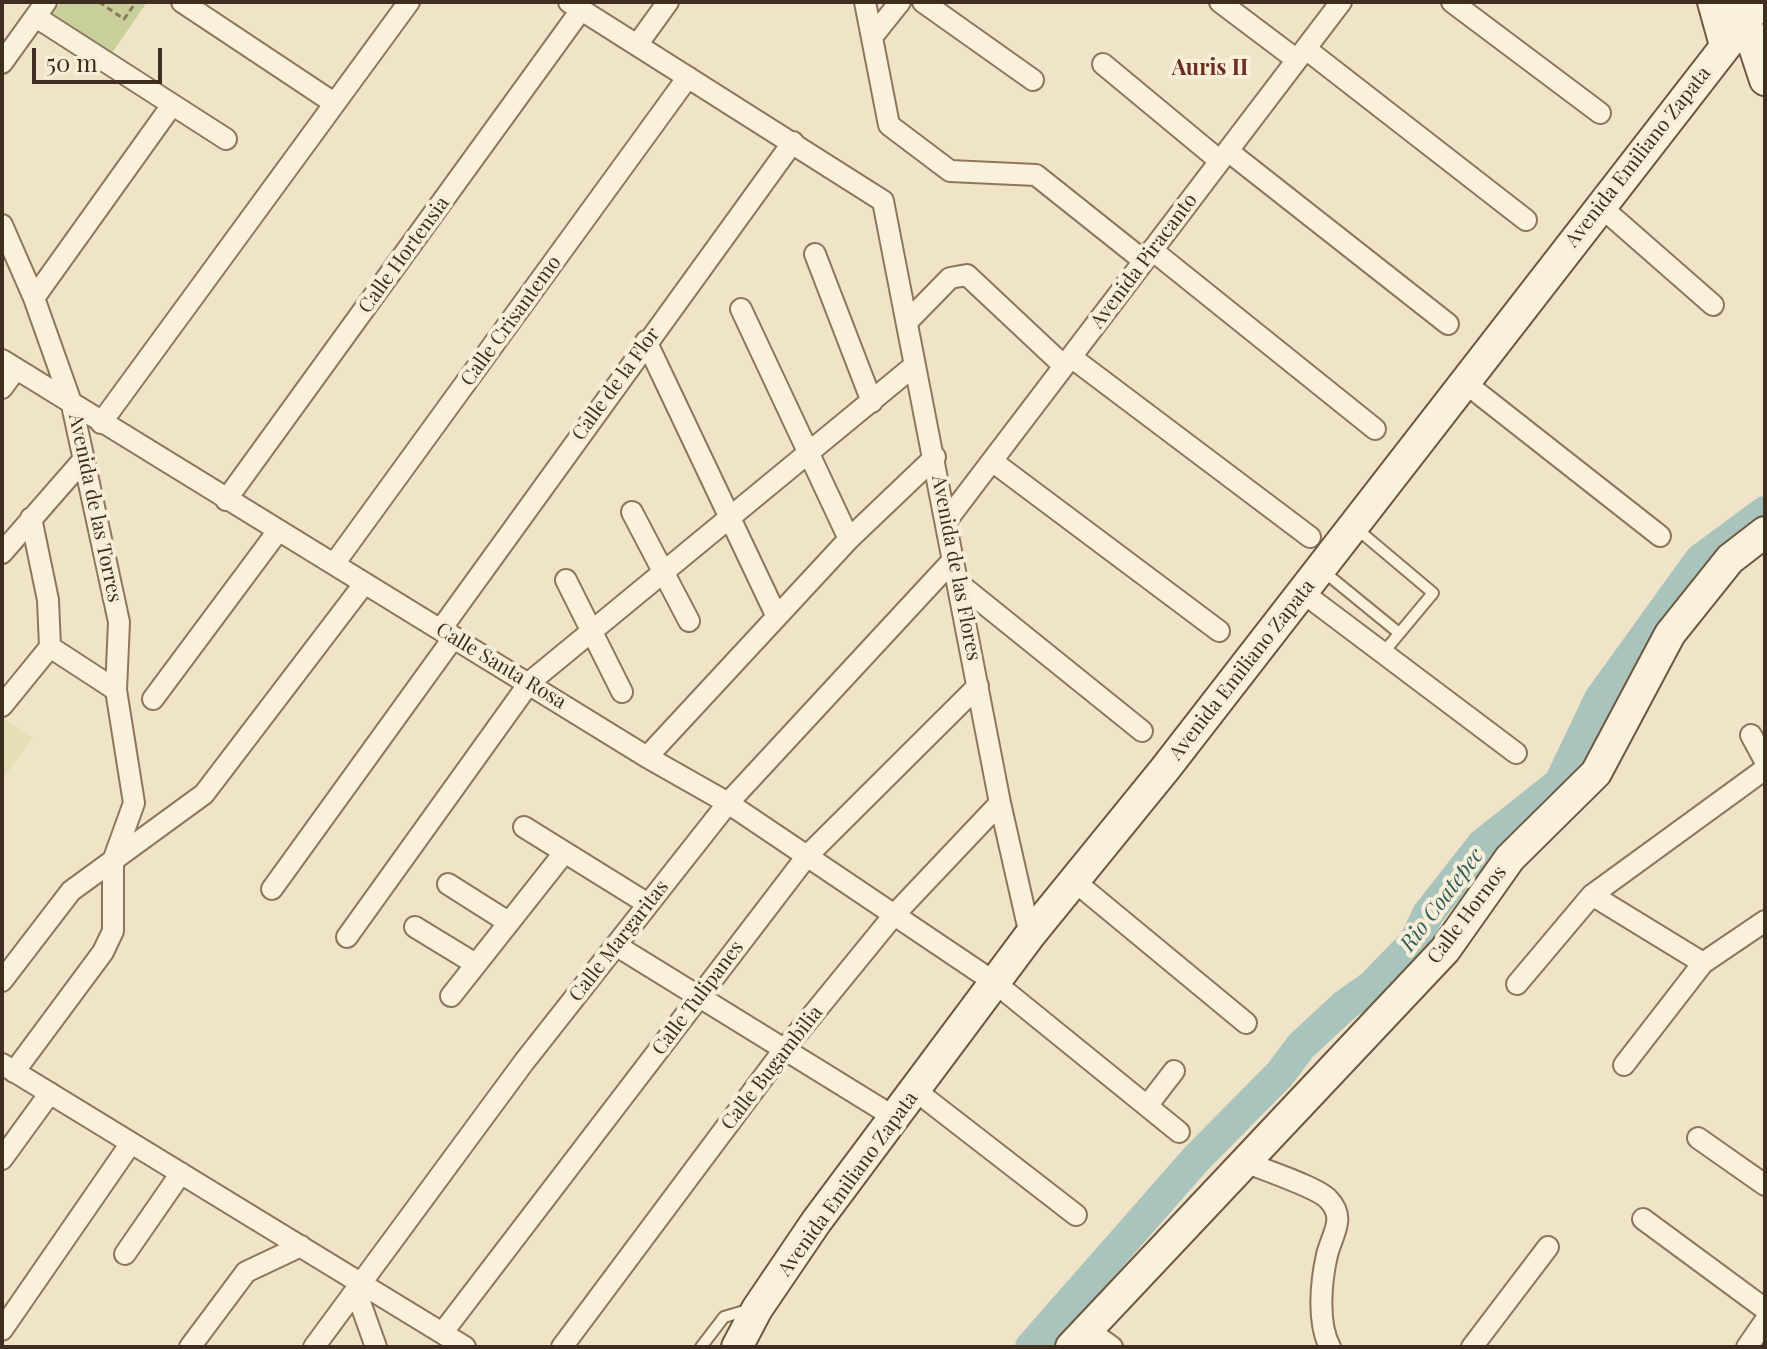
<!DOCTYPE html>
<html>
<head>
<meta charset="utf-8">
<style>
  body { margin:0 }
  #map { position:relative; width:1767px; height:1349px; overflow:hidden; background:#f0e4c8; font-family:"Playfair Display",serif }
  canvas { display:block }
  .frame { position:absolute; inset:0; border:4px solid #3d2e20; pointer-events:none }
  .scale { position:absolute; left:32px; top:48px; width:130px; height:36px; box-sizing:border-box; border:4px solid #3d2e20; border-top:0; padding-left:10px; font-size:24px; line-height:28px; white-space:nowrap; color:#3d2e20; -webkit-text-stroke:6px #f7eed8; paint-order:stroke }
</style>
</head>
<body>
<div id="map">
<canvas width="1767" height="1349"></canvas>
<div class="frame"></div>
<div class="scale">50 m</div>
</div>
<script>
const ctx = document.querySelector('canvas').getContext('2d');
ctx.lineJoin = 'round';
function fill(path, color) {
  ctx.fillStyle = color;
  ctx.fill(path, 'evenodd');
}
function trace(path, color, width, dash) {
  ctx.strokeStyle = color;
  ctx.lineWidth = width;
  ctx.lineCap = dash ? 'butt' : 'round';
  ctx.setLineDash(dash || []);
  ctx.stroke(path);
}
function drawText(font, color, halo, rows, align = 'center') {
  ctx.font = font + ' "Playfair Display",serif';
  ctx.lineWidth = 8;
  ctx.setLineDash([]);
  ctx.textBaseline = 'middle';
  ctx.strokeStyle = halo;
  ctx.fillStyle = color;
  for (const [text, x, y, turn = 0] of rows) {
    ctx.save();
    ctx.translate(x, y);
    ctx.rotate((+turn || 0) * Math.PI / 180);
    ctx.textAlign = isNaN(turn) ? turn : align;
    if (halo) ctx.strokeText(text, 0, 0);
    ctx.fillText(text, 0, 0);
    ctx.restore();
  }
}
const farmland = new Path2D(`
  M2 718 33 737 2 780Z`);
const green = new Path2D(`
  M61 2H147L110 56 51 16Z`);
const river = new Path2D(`
  M1031 1347 1196 1159 1280 1074 1301 1046 1344 1006 1372 986 1415 942 1428 914 1482 845 1560 783 1600 699 1700 560 1765 512`);
const path = new Path2D(`
  M99 2 124 19 136 2`);
const lane = new Path2D(`
  M1357 529 1433 593 1383 653
  M1323 571 1399 633
  M701 1347 724 1317 751 1309`);
const street = new Path2D(`
  M182 2 334 103
  M569 2 883 201 1000 803 1030 935
  M865 2 889 125 950 171 1036 175 1144 261
  M923 2 1033 80
  M1220 2 1297 60
  M1452 2 1600 113
  M36 17 226 139
  M872 37 900 2
  M637 45 668 2
  M1306 49 1526 220
  M2 63 46 2
  M1103 64 1220 161
  M1228 151 1448 324
  M1600 206 1713 305
  M2 225 34 298 72 405 119 622 116 690 134 803 113 861V931L103 952 14 1072
  M1152 250 1375 429
  M815 254 872 402
  M34 298 172 105
  M741 309 849 539
  M907 322 950 278 967 275 1064 366
  M646 341 776 615
  M1071 357 1310 537
  M2 360 647 757 728 803 994 982 1179 1132
  M1464 382 1660 536
  M2 388 16 369
  M101 423 409 2
  M992 461 1219 631
  M226 500 581 10
  M632 512 689 621
  M947 520 1341 2
  M2 553 84 459
  M334 564 688 77
  M566 580 622 692
  M957 582 1142 731
  M1302 592 1516 753
  M441 629 793 142
  M50 647 116 690
  M153 699 278 531
  M2 706 50 647 48 600 31 518
  M1751 735 1765 761
  M647 757 849 539 935 457
  M524 827 648 904
  M1073 880 1246 1023
  M448 884 508 922
  M272 889 454 637
  M1592 895 1703 963
  M415 927 474 963
  M347 937 530 682 915 365
  M617 946 894 1117
  M2 981 71 891 204 794 364 584
  M1517 984 1592 895 1765 769
  M451 996 564 853
  M2 1064 465 1347
  M1624 1065 1703 963 1765 921
  M916 1091 1076 1215
  M1147 1106 1174 1071
  M1698 1138 1765 1185
  M2 1159 50 1093
  M1243 1161C1261 1169 1317 1187 1328 1199 1347 1218 1332 1234 1327 1255 1321 1281 1317 1323 1330 1347
  M1643 1219 1765 1309
  M125 1254 181 1173
  M356 1291 376 1347
  M1087 1329 1112 1347
  M2 1330 131 1143
  M443 1332 807 856 978 686
  M190 1347 246 1272 301 1246
  M314 1347 524 1062 728 803 953 560
  M562 1347 783 1051 894 915 1000 803
  M1472 1347 1548 1247
  M1747 1347 1765 1321`);
const secondary = new Path2D(`
  M1713 2 1725 45
  M1740 4 1765 80
  M737 1347 757 1309 816 1222 1030 935 1165 769 1760 2
  M1071 1347 1445 950 1510 858 1596 773 1670 634 1730 559 1765 532`);
const streetNames = [
  ["Avenida Emiliano Zapata",1638,157,-52],
  ["Calle Hortensia",404,255,-54],
  ["Avenida Piracanto",1144,261,-53],
  ["Calle Crisantemo",511,321,-54],
  ["Calle de la Flor",616,384,-54],
  ["Avenida de las Torres",95,508,78],
  ["Avenida de las Flores",956,568,79],
  ["Calle Santa Rosa",501,666,31],
  ["Avenida Emiliano Zapata",1242,670,-52],
  ["Calle Hornos",1467,915,-53],
  ["Calle Margaritas",619,941,-52],
  ["Calle Tulipanes",698,998,-53],
  ["Calle Bugambilia",772,1068,-52],
  ["Avenida Emiliano Zapata",848,1184,-54]
];
const neighbourhoodNames = [
  ["Auris II",1210,68]
];
const waterNames = [
  ["Rio Coatepec",1442,900,-53]
];
fill(farmland, '#e6deb5');
fill(green, '#c9cf9b');
trace(river, '#a9c4bc', 32);
trace(lane, '#8d765c', 14);
trace(street, '#8d765c', 24);
trace(secondary, '#6f573f', 34);
trace(path, '#8d765c', 3, [6, 4]);
trace(lane, '#faf1dc', 10);
trace(street, '#faf1dc', 20);
trace(secondary, '#faf1dc', 30);
drawText('20px', '#3d2e20', '#f7eed8', streetNames);
drawText('bold 22px', '#6b2e1e', '#f7eed8', neighbourhoodNames);
drawText('italic 22px', '#2f5d5a', '#f7eed8', waterNames);
</script>
</body>
</html>
